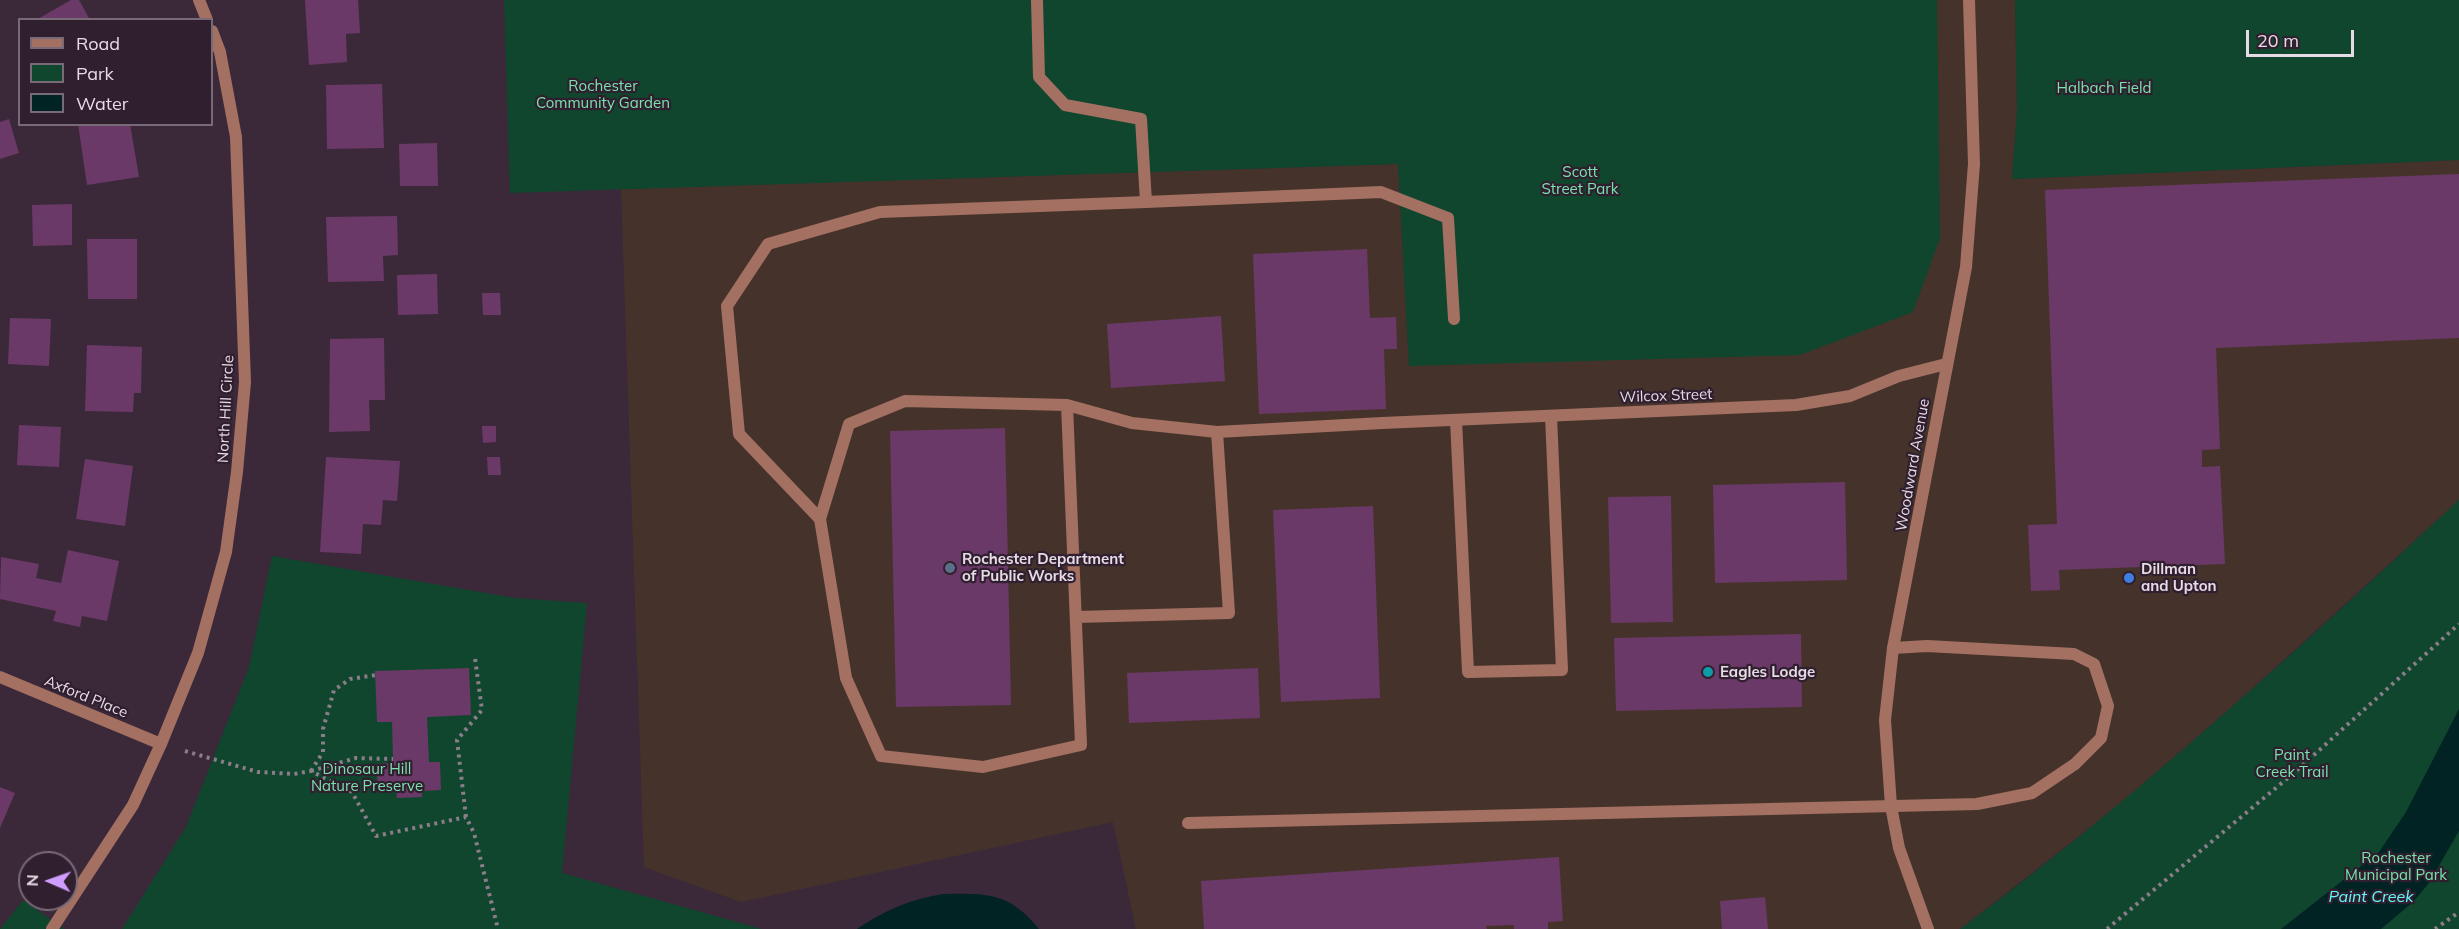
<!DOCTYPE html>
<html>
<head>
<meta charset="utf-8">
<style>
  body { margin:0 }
  #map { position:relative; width:2459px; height:929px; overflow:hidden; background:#3b2939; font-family:Mulish,sans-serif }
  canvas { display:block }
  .legend { position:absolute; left:18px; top:18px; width:195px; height:108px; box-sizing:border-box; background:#301f2f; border:2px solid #796a78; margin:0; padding:8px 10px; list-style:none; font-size:18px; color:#e7dbe5 }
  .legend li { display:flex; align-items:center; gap:12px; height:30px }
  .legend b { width:30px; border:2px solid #796a78 }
  .north { position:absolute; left:18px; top:851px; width:60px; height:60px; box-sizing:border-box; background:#301f2f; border:2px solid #796a78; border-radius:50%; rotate:272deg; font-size:16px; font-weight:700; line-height:24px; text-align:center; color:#e7dbe5 }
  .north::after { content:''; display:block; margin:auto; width:21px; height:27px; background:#d09dff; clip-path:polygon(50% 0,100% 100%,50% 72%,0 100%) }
  .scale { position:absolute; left:2246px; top:30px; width:108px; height:27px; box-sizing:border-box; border:3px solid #e7dbe5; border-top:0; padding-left:8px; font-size:18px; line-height:21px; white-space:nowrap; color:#e7dbe5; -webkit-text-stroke:4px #301f2f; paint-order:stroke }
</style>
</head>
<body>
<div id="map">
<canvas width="2459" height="929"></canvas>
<ul class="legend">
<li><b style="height:8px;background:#a47062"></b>Road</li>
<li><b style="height:16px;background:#0f462d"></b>Park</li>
<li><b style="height:16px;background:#012324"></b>Water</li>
</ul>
<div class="north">N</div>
<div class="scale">20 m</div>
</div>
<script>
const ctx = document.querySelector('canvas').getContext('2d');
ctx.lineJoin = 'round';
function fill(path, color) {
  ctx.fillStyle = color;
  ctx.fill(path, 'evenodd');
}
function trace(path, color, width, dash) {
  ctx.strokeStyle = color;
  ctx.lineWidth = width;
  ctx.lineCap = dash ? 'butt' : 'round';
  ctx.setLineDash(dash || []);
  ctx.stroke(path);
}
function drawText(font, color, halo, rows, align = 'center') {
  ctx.font = font + ' Mulish,sans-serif';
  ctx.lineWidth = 4.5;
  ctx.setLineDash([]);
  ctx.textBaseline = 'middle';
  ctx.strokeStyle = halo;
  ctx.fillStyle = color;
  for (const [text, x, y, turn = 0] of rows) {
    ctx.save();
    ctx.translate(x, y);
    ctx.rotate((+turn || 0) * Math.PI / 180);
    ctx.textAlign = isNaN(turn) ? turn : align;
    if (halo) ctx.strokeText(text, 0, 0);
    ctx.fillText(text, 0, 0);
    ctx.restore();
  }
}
const industrial = new Path2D(`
  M1937 0H2015L2017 109 2012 179 2459 160V500L2235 704 2116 807 1960 929H1136L1113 822 741 902 644 867 621 189 1398 164 1409 365 1937 107Z`);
const green = new Path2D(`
  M504 0H1937L1940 238 1913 312 1800 355 1409 366 1398 164 510 193Z
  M2015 0H2459V160L2012 179 2017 109Z
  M2459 500V929H1960C2137 798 2298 649 2459 500Z
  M272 556 515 598 587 603 562 873 762 929H122L186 827 249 667Z
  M23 900 64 929H0Z`);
const water = new Path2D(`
  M2459 709V831L2429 883 2413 902 2381 929H2281L2379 852 2406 812Z
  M944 894C988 893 1010 893 1039 929H857C883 911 913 898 944 894Z`);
const building = new Path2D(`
  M71 0H79L90 20H36Z
  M305 0H358L360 33 346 34 347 62 309 65Z
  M382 84 384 148 327 149 326 85Z
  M9 119 19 153 0 159V122Z
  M78 124H130L139 177 87 185Z
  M437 143 438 186H400L399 144Z
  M2459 174V338L2216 348 2220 449 2202 450V467L2220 466 2225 564 2059 570 2060 590 2031 591 2028 525 2057 524 2045 190Z
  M72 204V245L33 246 32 205Z
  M397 216 398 255 383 256 384 281 328 282 326 217Z
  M87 239H137V299H88Z
  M1367 249 1370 318 1396 317 1397 349H1384L1386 409 1259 414 1253 254Z
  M437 274 438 314 398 315 397 275Z
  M482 293H500L501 315H483Z
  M1221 316 1225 381 1111 388 1107 324Z
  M10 318 51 319 49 366 8 364Z
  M384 338 385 400H369L370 431 329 432 330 339Z
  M87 345 142 347 141 393H134L133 412 85 411Z
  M19 425 61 427 59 467 17 465Z
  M482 426H496V442L483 443Z
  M1005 428 1011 705 896 707 890 431Z
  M326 457 400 461 397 501 383 500 381 525 363 524 361 554 320 552Z
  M487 457H500L501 475H488Z
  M85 459 133 466 125 526 76 519Z
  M1845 482 1847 580 1715 583 1713 485Z
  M1671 496 1673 622 1611 623 1608 497Z
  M1373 506 1380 698 1281 702 1273 510Z
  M68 550 119 561 107 621 82 616 80 627 53 621 56 611 0 599 1 557 39 564 36 578 61 583Z
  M1801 634 1802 707 1616 711 1614 638Z
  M469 668 471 715 427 717 429 762H440L441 790 422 791V797L397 798 396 791 378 792 376 764 393 763V759L392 722H377L375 671Z
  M1258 668 1260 718 1129 723 1127 673Z
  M0 787 15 793 0 828Z
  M1559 857 1563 921 1548 922V929H1514V925L1486 926 1487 929H1204L1201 881Z
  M1765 897 1768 929H1722L1720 901Z`);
const path = new Path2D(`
  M185 751 258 772 294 774 311 771 352 792 376 836 466 817 474 833 498 929
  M311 771 323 752V729L334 690 350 679 376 675
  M311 771 356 758 393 759
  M466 817 457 740 482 710 475 658
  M2107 929 2295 772 2459 624
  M2435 929 2459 912`);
const service = new Path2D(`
  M1037 0 1039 77 1065 105 1141 119 1146 202 1381 192 1448 218 1454 319
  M1067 405 1081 745 983 767 881 756 846 678 820 519 849 424 905 401 1067 405 1132 423 1217 432 1382 423
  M1456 420 1468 672 1562 670 1551 416
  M820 519 739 434 727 306 768 244 880 212 1146 202
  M1076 617 1229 613 1217 432
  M1188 823 1977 804 2032 793 2075 764 2101 738 2108 706 2094 664 2074 654 1927 646 1893 648
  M52 929 133 805 161 744`);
const minor = new Path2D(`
  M199 0 207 20
  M1382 423 1796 405 1850 396 1899 376 1946 364
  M0 677 161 744 198 653 226 552 237 472 245 382 236 137 220 52 212 31
  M1928 929 1899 848 1891 806 1885 720 1893 648 1966 267 1974 164 1969 0`);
const markers = [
  [950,568,6,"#5c6f8a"],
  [2129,578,6,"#3f7fe0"],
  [1708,672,6,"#0f9aa8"]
];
const parkNames = [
  ["Rochester",603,86],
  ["Community Garden",603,103],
  ["Halbach Field",2104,88],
  ["Scott",1580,172],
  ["Street Park",1580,189],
  ["Paint",2292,755],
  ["Creek Trail",2292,772],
  ["Dinosaur Hill",367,769],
  ["Nature Preserve",367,786],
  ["Rochester",2396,858],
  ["Municipal Park",2396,875]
];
const streetNames = [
  ["Wilcox Street",1666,396,-2],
  ["North Hill Circle",226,409,-87],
  ["Woodward Avenue",1913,465,-80],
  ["Axford Place",86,697,22]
];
const poiNames = [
  ["Rochester Department",962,559],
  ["of Public Works",962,576],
  ["Dillman",2141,569],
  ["and Upton",2141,586],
  ["Eagles Lodge",1720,672]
];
const waterNames = [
  ["Paint Creek",2371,897]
];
fill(industrial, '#45332b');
fill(green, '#0f462d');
fill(water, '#012324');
fill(building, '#6b3967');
trace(path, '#8c7d8a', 4, [3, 4.5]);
trace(service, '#a47062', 12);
trace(minor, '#a47062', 12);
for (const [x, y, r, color] of markers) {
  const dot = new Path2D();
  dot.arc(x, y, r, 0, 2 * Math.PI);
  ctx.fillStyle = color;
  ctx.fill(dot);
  trace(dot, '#301f2f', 2);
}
drawText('15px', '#7ae3ad', '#301f2f', parkNames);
drawText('15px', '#e7dbe5', '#301f2f', streetNames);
drawText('bold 15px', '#e7dbe5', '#301f2f', poiNames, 'left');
drawText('italic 16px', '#62f8f9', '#301f2f', waterNames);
</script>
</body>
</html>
